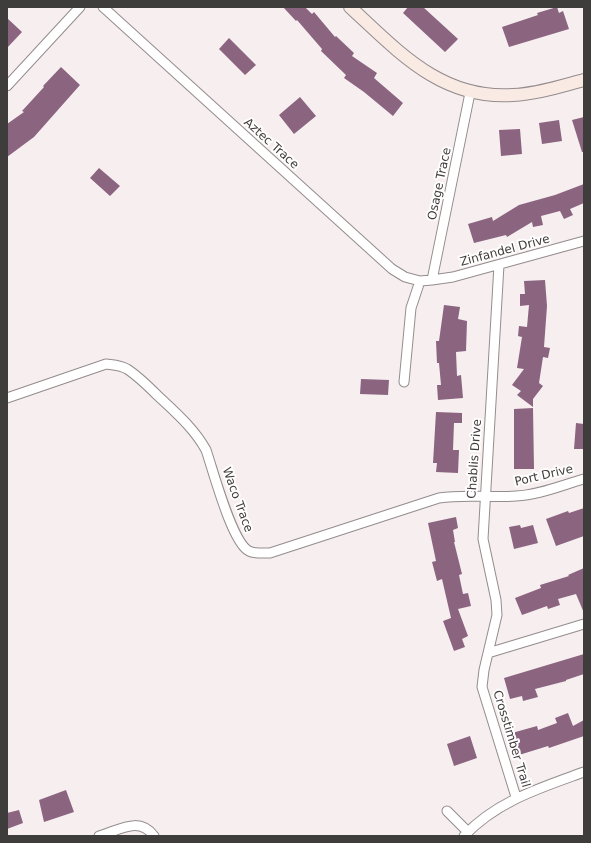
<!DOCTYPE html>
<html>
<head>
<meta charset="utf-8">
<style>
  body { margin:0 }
  #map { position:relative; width:591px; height:843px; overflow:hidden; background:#f6eeef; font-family:"DejaVu Sans",sans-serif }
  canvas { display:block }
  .frame { position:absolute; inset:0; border:8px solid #3f3c3c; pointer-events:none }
</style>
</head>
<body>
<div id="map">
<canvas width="591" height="843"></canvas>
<div class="frame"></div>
</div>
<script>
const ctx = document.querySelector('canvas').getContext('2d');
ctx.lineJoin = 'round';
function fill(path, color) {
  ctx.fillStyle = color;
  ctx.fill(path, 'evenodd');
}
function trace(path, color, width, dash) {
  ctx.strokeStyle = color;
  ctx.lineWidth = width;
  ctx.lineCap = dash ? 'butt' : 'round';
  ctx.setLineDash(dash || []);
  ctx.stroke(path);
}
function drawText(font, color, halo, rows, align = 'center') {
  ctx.font = font + ' "DejaVu Sans",sans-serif';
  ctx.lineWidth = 4;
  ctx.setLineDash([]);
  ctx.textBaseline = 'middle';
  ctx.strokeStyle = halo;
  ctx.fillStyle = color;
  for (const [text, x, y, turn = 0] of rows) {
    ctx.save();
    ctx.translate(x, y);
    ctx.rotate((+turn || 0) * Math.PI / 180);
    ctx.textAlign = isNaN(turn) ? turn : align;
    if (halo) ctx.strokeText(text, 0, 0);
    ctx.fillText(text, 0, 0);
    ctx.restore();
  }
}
const building = new Path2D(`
  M283 7H305L312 14 314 12 335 37 336 36 354 53 352 56 377 73 374 78 403 103 393 116 364 92 344 78 346 75 321 51 322 49 297 20 296 21Z
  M408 7H423L458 39 445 52 403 13Z
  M557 7 559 13 563 11 569 29 509 47 502 27 538 15 537 13Z
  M7 18 22 32 7 48Z
  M229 38 256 65 245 75 219 49Z
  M61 67 80 85 34 137 7 157V124L24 112 22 111 44 87 43 86Z
  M300 97 316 116 294 134 279 115Z
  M584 117V152H582L572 120Z
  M559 120 562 141 542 144 539 123Z
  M520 129 522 154 501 156 499 130Z
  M99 168 120 186 110 196 90 178Z
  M584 184V203L570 209 573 215 564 219 560 211 541 216 543 225 533 227 532 222 507 237 506 235 474 243 468 224 492 217 493 221 519 205 555 195Z
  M545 280 547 306 544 347 550 348 548 358 543 357 539 383 543 386 533 399V407L517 395 521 391 512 385 524 369 517 368 522 337 518 336 519 326 527 327 529 305 520 306V294H525L524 281Z
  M444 305 460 307 458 319 467 321 466 351 456 352 457 376 461 375 463 398 438 400 437 385H441L439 363H437L436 341H439Z
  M361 379 389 380 388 395 360 394Z
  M533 408 534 469H514V409Z
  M436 412 462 413V423H454L453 450H459L458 473 436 472 437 463H433Z
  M576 423 584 424V449H574Z
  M584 508V536L556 546 546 519 568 511 569 513Z
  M456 517 458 528 453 530 455 542H454L462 574 459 575 463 594 468 593 471 606 458 609 468 636 462 639 465 647 454 651 443 621 451 618 442 579 437 581 432 562 436 561 428 523Z
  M520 525 521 528 533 525 538 543 514 549 509 527Z
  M584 568V613L576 594 558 599 560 605 548 609 547 606 522 615 515 598 541 588 540 585 569 576 568 575Z
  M584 654V674L566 680V681L535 689 538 697 523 701 522 696 510 699 504 678Z
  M568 713 573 726 584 720V736L549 748 548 746 519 755 512 733 537 726 538 730 557 723 555 718Z
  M470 736 477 758 454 766 447 744Z
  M66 790 74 812 44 822 39 800Z
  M19 810 23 823 7 829V813Z`);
const street = new Path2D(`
  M103 7 392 269 405 277 420 281 432 280 453 277 584 241
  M7 86 80 7
  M499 265 483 539 496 600 497 615 484 670 482 687 516 797
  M432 280 470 93
  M404 382 411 308 420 281
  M7 398 106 364C113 365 120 365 127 369 138 376 148 386 157 395 175 412 194 428 206 450 213 470 232 543 249 551 255 554 263 553 270 553L439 498C465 494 490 498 516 496 539 495 562 485 584 479
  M488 653 584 624
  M447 811 468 832
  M99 836C120 830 139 816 154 836
  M464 836C497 801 540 788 584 772`);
const secondary = new Path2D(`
  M350 7C398 51 441 100 513 95 537 94 561 86 584 80`);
const streetNames = [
  ["Aztec Trace",271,144,42],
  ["Osage Trace",440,184,-78],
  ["Zinfandel Drive",505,251,-15],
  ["Chablis Drive",475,459,-86],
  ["Port Drive",544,476,-13],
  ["Waco Trace",237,500,70],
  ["Crosstimber Trail",511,739,73]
];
fill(building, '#8b6480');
trace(street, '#948c8d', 11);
trace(secondary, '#948c8d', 14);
trace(street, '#fff', 9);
trace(secondary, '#faeae4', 12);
drawText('12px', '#3f3c3c', '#fffdfd', streetNames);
</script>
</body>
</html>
